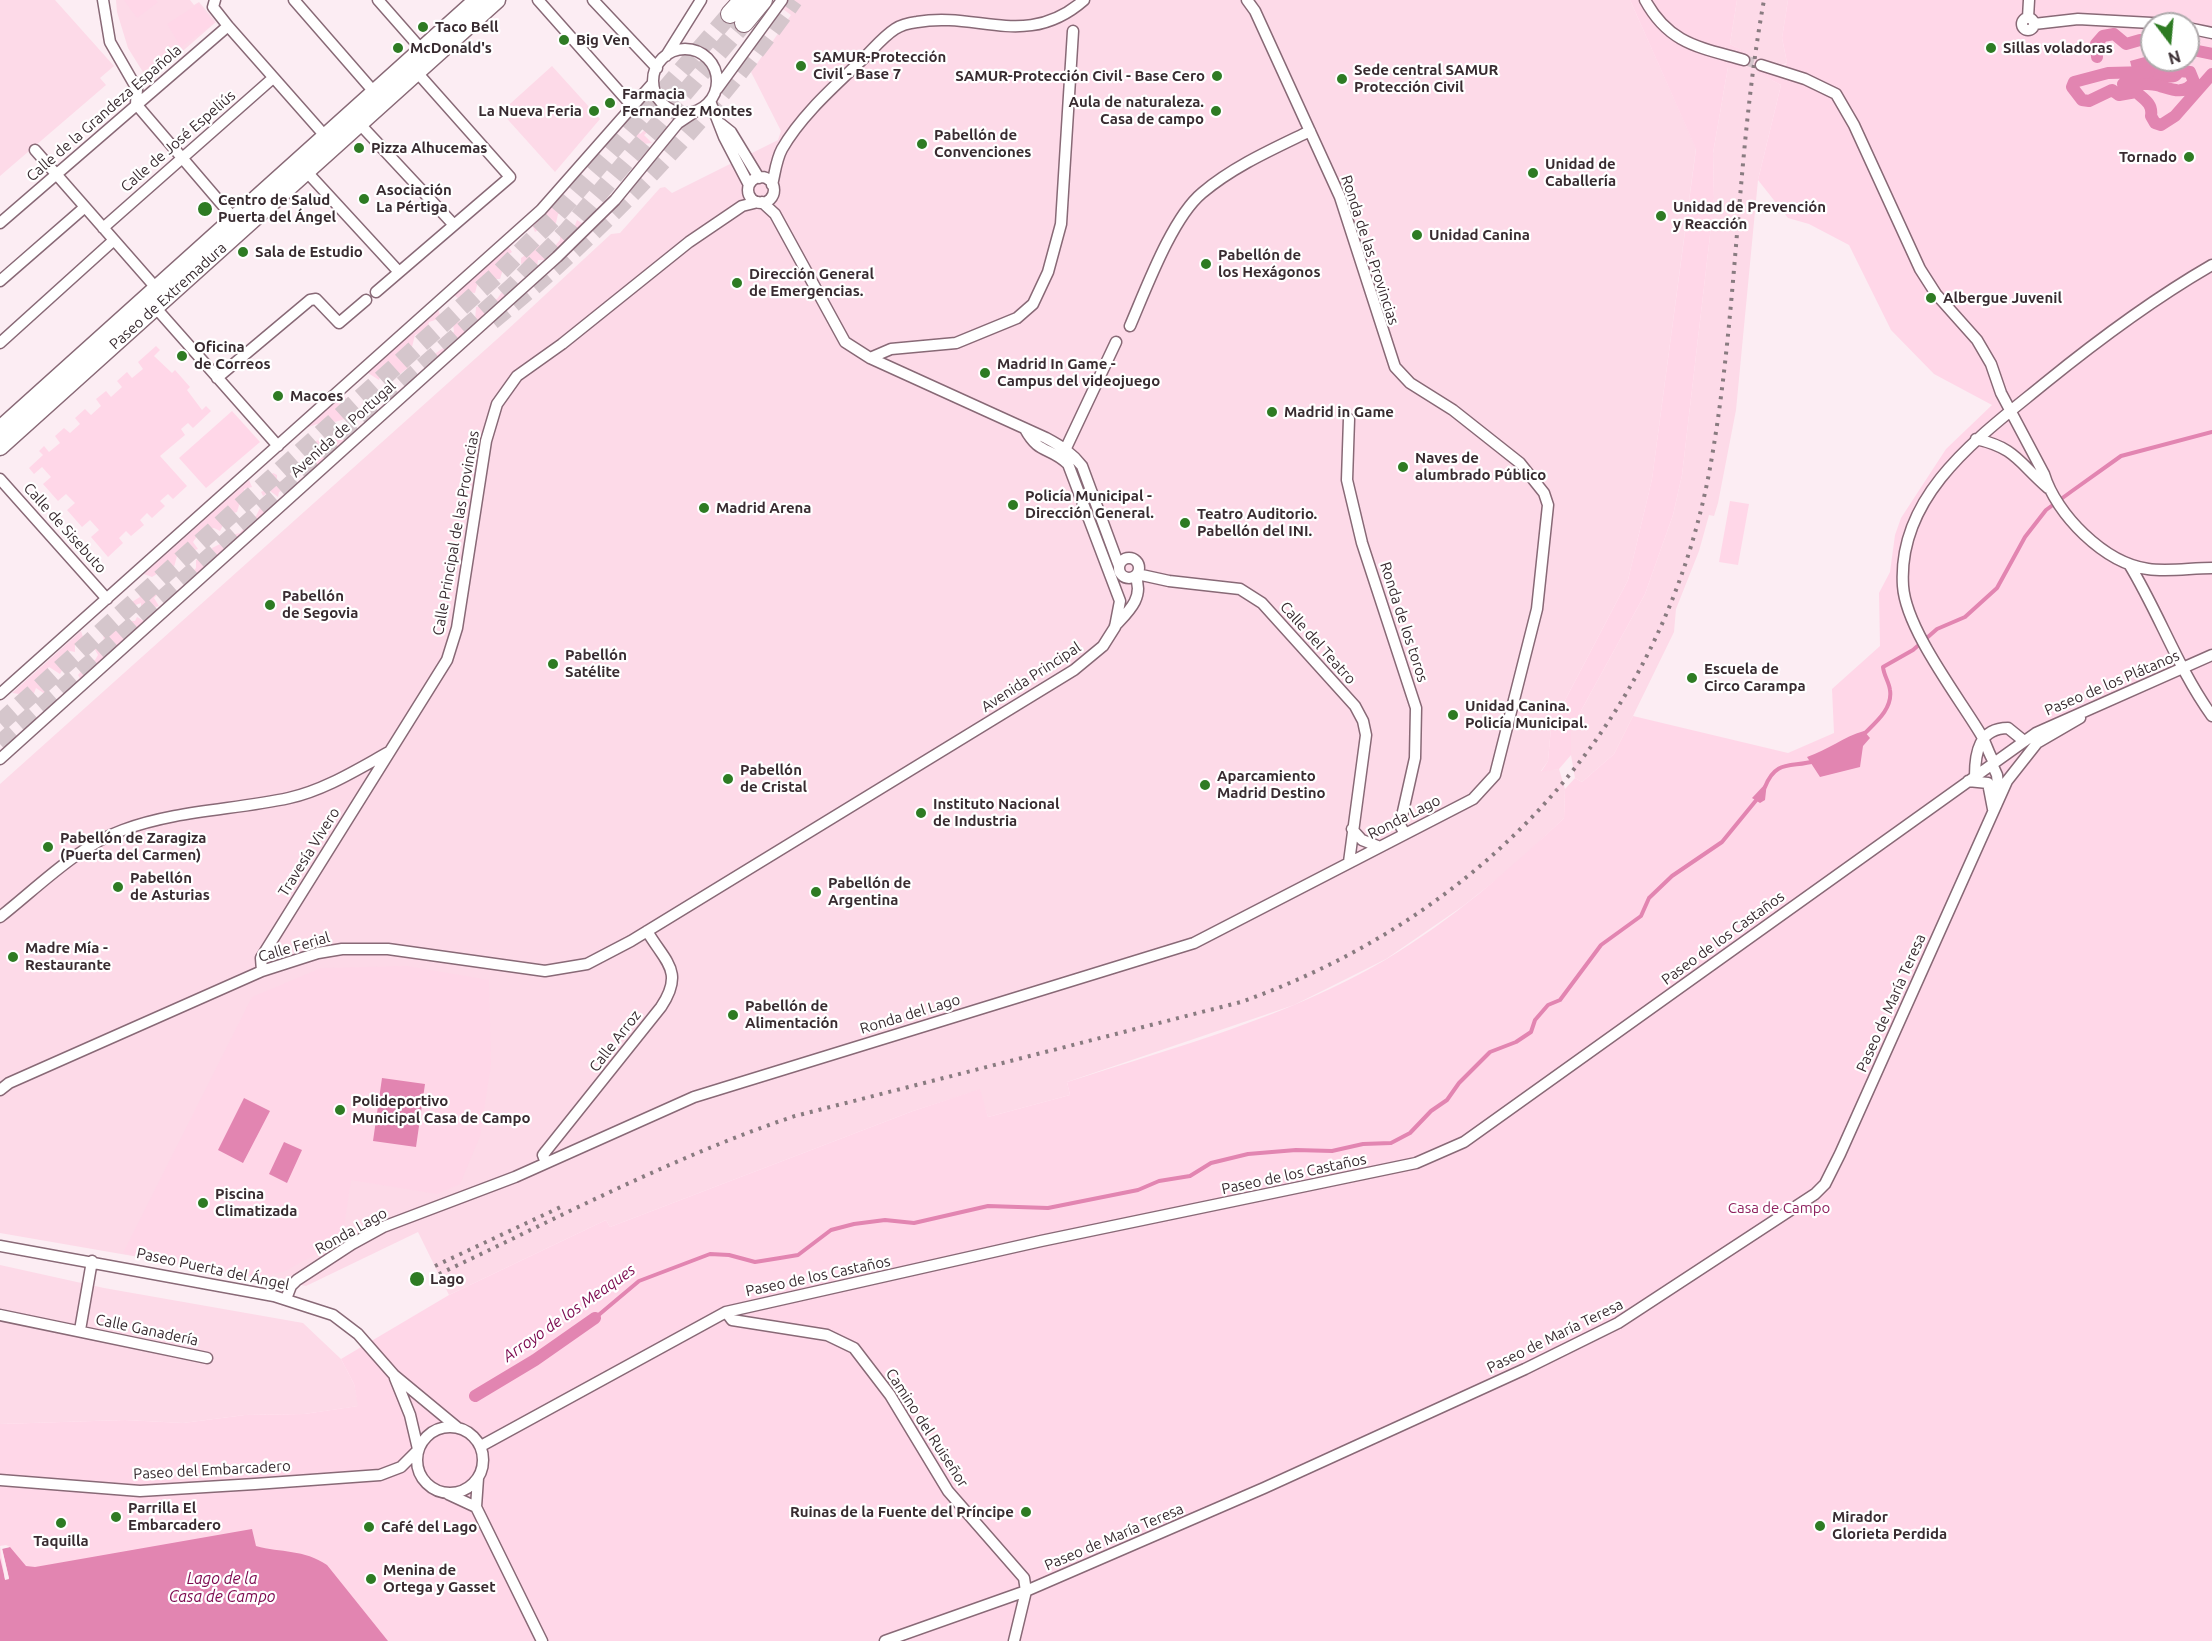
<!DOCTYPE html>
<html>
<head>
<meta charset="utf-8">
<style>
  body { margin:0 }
  #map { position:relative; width:2212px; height:1641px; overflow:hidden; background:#fcedf3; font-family:Ubuntu,sans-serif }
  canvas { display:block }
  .north { position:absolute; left:2140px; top:12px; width:60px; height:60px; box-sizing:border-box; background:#fff; border:2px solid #afaaac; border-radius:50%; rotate:164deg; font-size:16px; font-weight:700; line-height:24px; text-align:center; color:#382b30 }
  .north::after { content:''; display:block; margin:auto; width:21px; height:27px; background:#2e7b23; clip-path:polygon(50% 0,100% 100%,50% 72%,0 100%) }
</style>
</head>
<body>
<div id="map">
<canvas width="2212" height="1641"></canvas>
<div class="north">N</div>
</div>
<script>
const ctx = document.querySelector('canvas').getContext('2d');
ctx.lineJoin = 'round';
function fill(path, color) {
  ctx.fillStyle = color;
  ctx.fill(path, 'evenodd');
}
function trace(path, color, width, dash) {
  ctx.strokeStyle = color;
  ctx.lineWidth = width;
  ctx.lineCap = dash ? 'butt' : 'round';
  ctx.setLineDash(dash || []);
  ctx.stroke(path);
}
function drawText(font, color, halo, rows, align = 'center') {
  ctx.font = font + ' Ubuntu,sans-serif';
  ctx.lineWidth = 4.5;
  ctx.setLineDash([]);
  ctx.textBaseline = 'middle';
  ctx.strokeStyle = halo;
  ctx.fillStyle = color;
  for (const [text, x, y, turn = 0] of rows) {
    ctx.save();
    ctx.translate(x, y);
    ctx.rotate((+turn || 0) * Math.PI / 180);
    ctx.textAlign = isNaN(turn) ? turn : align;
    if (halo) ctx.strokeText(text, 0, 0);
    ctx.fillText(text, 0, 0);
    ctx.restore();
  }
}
const built = new Path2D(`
  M0 0H55L114 66 100 78 106 85 0 176Z
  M116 0H190L194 5 199 2 216 22 153 77H146L128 48 117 12Z
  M790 0H1630L1696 148 1652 479 1628 580 1551 727 1548 761 1541 771 1559 769 1565 789 1564 818 1515 865 1463 906 1386 959 1294 1005 1067 1082 1070 1095 988 1117 979 1090 913 1111 610 1227 606 1220 449 1295 418 1232 306 1286 0 1233V784L505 332 611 234 620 233 660 188 665 187 672 193 778 140 781 131 751 72 791 15 783 9Z
  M1737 0H1788L1782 38 1787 63 1759 73 1781 85 1758 180 1736 410 1718 503 1714 516 1709 515 1699 551 1676 609 1674 632 1633 716 1614 754 1582 782 1575 778 1571 755V729L1645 594 1673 515 1682 475 1709 244 1714 198 1713 153 1728 67 1745 52 1730 44Z
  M552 66 600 119 555 172 501 112Z
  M0 1265 104 1288 303 1323 341 1359 354 1384 359 1406 304 1414 245 1415 183 1423 125 1420 0 1424Z`);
const green = new Path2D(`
  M124 0H156L158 2 137 18Z
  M1630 0H1737L1730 44 1746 52 1741 69 1728 67 1713 153 1714 198 1709 244 1682 475 1673 515 1645 594 1571 729V755L1559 769 1541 772 1548 761 1551 727 1628 580 1652 479 1696 149Z
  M1788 0H2212V1641H0V1424L125 1420 183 1423 245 1415 304 1414 358 1406 354 1384 341 1359 449 1295 606 1220 610 1227 913 1111 980 1089 988 1117 1070 1095 1067 1082C1174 1048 1288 1017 1385 960 1451 921 1509 870 1564 818L1565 789 1575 778 1582 782 1614 754 1633 716 1788 753 1834 733 1832 689 1880 646 1879 593 1890 572 1895 535 1901 518 1946 449 1992 405 1934 374 1891 330 1849 245 1809 224 1788 218 1758 180 1781 85 1758 73 1762 60 1785 65 1787 63 1782 38ZM2152 24H2188V60H2152Z
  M198 4 214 23 181 47 167 24Z
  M633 125 640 134 649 126 652 128 644 135 652 143 643 144 642 150 637 145 633 149 628 148 629 143 637 141 632 131Z
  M561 197 562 202 567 205 564 214H558L556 223 550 229 543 227 535 232 532 225Z
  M577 220 585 225 558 252 554 247 560 240V235L571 232 570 226 575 225Z
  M537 244 542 247 545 260H538L537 267 533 269 530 260 521 264V258L527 254 525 247 531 248Z
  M508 246 512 252 509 254 511 263 504 266 500 279H490L486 286 478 282 475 293 467 292 459 299 454 295Z
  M504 289 512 293 435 362 432 356 443 348 442 337 454 332 453 324 466 318 467 321H475L476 307 487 305 488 298 497 299Z
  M438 309 441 318 429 322 426 330 415 335 412 347 406 346 403 350V358L410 366 400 374 390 369 381 375 379 380 368 373Z
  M156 346 160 350 154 356 172 373 175 370 190 387 187 390 202 410 206 406 211 411 193 428 188 423 181 429 185 435 160 456 187 486 173 499 168 494 160 501 165 506 152 518 147 513 140 520 144 525 131 536 126 531 119 538 123 543 108 557 91 537 99 530 90 520 82 527 67 510 75 503 66 494 58 501 43 484 51 477 42 467 34 474 29 468 43 455 39 451 44 446 49 452 60 443 55 436 64 428 70 433 80 424 75 418 85 409 91 415 101 406 96 399 106 391 111 397 122 387 117 381 127 372 132 378 143 369 138 362Z
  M344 395 349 402 346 406 348 418 335 422 327 419 324 425 317 424 306 428Z
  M232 411 260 442 206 488 179 458Z
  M350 428 357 431 316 470 311 464 314 458 311 444 323 437 327 443 333 442 337 434 347 435Z
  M273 473 277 475V481L283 482V490L279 492 278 497 270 491 263 496 261 492 266 489 264 485 269 483 268 477Z
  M249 480 252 487 244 489 245 498 240 502 237 512 230 514 227 525H223L220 531 214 528 209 529 206 535H198L193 542 198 549 192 551 186 560 177 556 174 567 167 566V572H160L152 577 144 574Z
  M1730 501 1749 504 1738 565 1719 562Z
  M260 508 267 513 193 580 189 575 196 568V560L206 559 213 554 212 548 222 543 223 537 240 533 245 526 244 520 256 516Z
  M140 587 144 592 153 589 158 594 154 598 159 606 153 608 148 605 146 613 141 612V603L133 606 130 603 140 597 138 592Z
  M137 617 146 622 81 680 78 675 85 667V660H95L98 655 94 648 104 642 103 632H113L118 627 126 628 130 621H135Z
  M81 631 84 640 75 644V652L70 651 65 657 70 665 64 667 60 674 49 667 45 671 46 679 53 687 48 689 45 694 36 688 33 696 12 693Z
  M407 966 489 980 491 1065 480 1136 460 1184 437 1194 351 1180 342 1240 283 1272 252 1277 123 1253 252 997 321 968Z`);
const water = new Path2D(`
  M2152 55V60L2182 63 2186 66C2181 88 2172 82 2155 81 2148 80 2142 83 2135 81L2130 61Z
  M1864 731 1870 738 1863 746 1860 767 1820 777 1807 757C1828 750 1843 737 1864 731Z
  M1767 782 1765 800 1760 803 1752 798Z
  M382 1078 425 1084 416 1147 373 1141Z
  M244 1098 270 1111 243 1163 218 1150Z
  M284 1142 302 1150 287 1183 269 1174Z
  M252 1529 256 1546C281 1553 304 1549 327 1565L388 1641H0V1558L5 1579 9 1578 2 1548 10 1547 26 1566 35 1567Z`);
const pier = new Path2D(`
  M6 1545 10 1547 2 1549 9 1579 5 1580 0 1546Z`);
const stream = new Path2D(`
  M1863 735C1875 723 1893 709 1890 690 1889 682 1884 676 1883 667L1913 650 1937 629 1965 617 1997 588 2025 537 2046 510 2072 491 2121 456 2212 432
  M1765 787C1776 759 1791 768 1815 761
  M595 1318 639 1281 710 1254 729 1255 755 1262 780 1258 798 1255 831 1230 854 1224 885 1220 914 1223 988 1206 1048 1208 1138 1190 1159 1181 1190 1176 1211 1163 1248 1154 1296 1150 1332 1151 1363 1144 1391 1143 1410 1133 1431 1111 1447 1100 1459 1083 1490 1052 1516 1042 1531 1032 1535 1020 1548 1005 1560 1000 1601 945 1641 916 1649 898 1672 876 1722 842 1758 798`);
const canal = new Path2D(`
  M2188 49 2212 54
  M2097 57 2096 44 2103 36 2114 34 2126 44 2140 40 2152 42
  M2149 72 2108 73 2074 82 2072 87 2082 100 2089 101 2112 90 2119 95 2136 92C2145 100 2153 104 2151 116L2155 123 2161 125 2175 116 2212 74
  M2123 84C2128 83 2155 84 2160 86 2173 90 2184 95 2194 82L2190 72 2169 70
  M475 1396 535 1360 595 1318`);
const streetTunnel = new Path2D(`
  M1744 60 1761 65`);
const highwayTunnel = new Path2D(`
  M492 321C606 229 709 119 794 0
  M0 723 499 273 554 218 730 14
  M0 744 512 287 567 231 744 23`);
const street = new Path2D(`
  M103 0 110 42 137 89 136 104
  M215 0 213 7 228 26 326 137
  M294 0 375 93
  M378 0 422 50
  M538 0 632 106
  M593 0 657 68
  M1645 0C1669 44 1699 47 1744 60
  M2028 18 2029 0
  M2022 24a6 6 0 1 1 12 0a6 6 0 1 1-12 0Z
  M2034 24 2078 19 2170 24
  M2188 28 2212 33
  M653 81a32 32 0 1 1 64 0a32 32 0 1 1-64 0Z
  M666 56 701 0
  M1761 65 1805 79 1836 94 1854 125 1920 269 1936 294 1977 340 1991 364 2001 393 2044 474C2056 514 2104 563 2148 569 2168 572 2191 568 2212 568
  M717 89 782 0
  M710 101 724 137 749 185
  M136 104 237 222
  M356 120 454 225
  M721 124 731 132 759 178
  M35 150 157 289 155 307 278 446
  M306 171 399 272
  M748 190a13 13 0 1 1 26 0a13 13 0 1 1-26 0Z
  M772 185C775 173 776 160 782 149 802 114 836 85 865 57 874 48 884 36 895 29 901 25 909 23 917 22 978 11 1027 50 1084 0
  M762 202 775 214 845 342 870 358 1046 438C1061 446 1072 453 1082 466L1119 566
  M0 223 228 26
  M103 228 273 78
  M0 281 85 207
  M376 292 510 177 414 69
  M1130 326C1146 289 1172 218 1202 193 1234 166 1273 149 1310 131
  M0 343 114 240
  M870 358 891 349 956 343 1017 318 1033 304 1048 272 1061 224 1073 31
  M217 378 310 300 316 299 339 323 366 300
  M1349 419 1347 480 1362 543 1416 708 1415 758 1400 825 1405 834
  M1976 439C2016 448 2018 462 2048 488
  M1066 448 1116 342
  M0 479 107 599
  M1119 568a10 10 0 1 1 20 0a10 10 0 1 1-20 0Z
  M2129 564C2159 613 2178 669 2212 716
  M1137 574 1169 581 1240 589 1262 603 1355 706 1363 721 1366 735 1349 862
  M1115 626C1128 612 1145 597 1135 576
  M0 694 541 210 653 83
  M0 759 557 257 615 200 678 123 696 111
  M1994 762C1988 753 1986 742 1980 733 1957 695 1906 629 1903 586 1897 493 1983 434 2045 383 2098 340 2153 299 2212 265
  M1992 764 1997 775 1999 794
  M1975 776C1975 753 1979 728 2008 728L2024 741
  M1968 781 1988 783 1993 809
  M1352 829 1362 840 1380 847
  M0 917C37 888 78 846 123 830 177 810 234 810 289 798 325 790 358 769 389 752
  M262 971 261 958 447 660 457 628 486 441 497 404 517 376 562 344 689 242 742 206 758 202
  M0 1090 9 1083 262 971 318 953 342 949H388L545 971 587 964 631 941 1074 670 1103 646 1115 627 1120 601 1068 464C1049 446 1039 455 1025 429
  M546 1163 543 1155 546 1151 661 1007C685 971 665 962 647 931
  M0 1246 274 1296 333 1315 358 1334 394 1375 458 1428
  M286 1299 291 1286 297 1280 352 1244 383 1227 515 1177 694 1097 1194 943 1473 799 1495 775 1537 609 1548 505 1544 493 1520 463 1453 410 1410 383 1395 367 1340 197 1255 11 1247 0
  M726 1312 732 1320 827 1335 854 1348 890 1395 948 1491 1024 1578 1026 1591 1014 1641
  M0 1315 207 1358
  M80 1330 92 1261
  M395 1378 410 1415 418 1449
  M417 1460a33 33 0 1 1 66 0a33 33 0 1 1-66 0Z
  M481 1446 726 1312 1041 1241 1416 1163 1464 1142 2036 733 2212 655
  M478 1478 476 1507 542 1641
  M0 1480 140 1491 255 1484 380 1475 401 1467 417 1451
  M448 1494 476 1507
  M885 1641 1026 1591 1264 1488 1525 1369 1618 1323 1815 1194 1825 1184 1840 1154 2007 781 2037 743 2080 718`);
const primary = new Path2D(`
  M0 429 477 0
  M0 447 497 0`);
const highway = new Path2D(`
  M730 14 743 0
  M744 23 763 0`);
const rail = new Path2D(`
  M435 1266 565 1205
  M439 1274C556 1219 672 1157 795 1116L1241 1002C1484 916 1663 724 1710 468 1738 313 1736 154 1764 0`);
const markers = [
  [423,27,6,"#2e7b23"],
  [564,40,6,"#2e7b23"],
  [398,48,6,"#2e7b23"],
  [1991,48,6,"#2e7b23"],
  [801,66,6,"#2e7b23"],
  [1217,76,6,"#2e7b23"],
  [1342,79,6,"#2e7b23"],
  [610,103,6,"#2e7b23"],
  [594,111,6,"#2e7b23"],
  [1216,111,6,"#2e7b23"],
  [922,144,6,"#2e7b23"],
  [359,148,6,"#2e7b23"],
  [2189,157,6,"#2e7b23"],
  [1533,173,6,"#2e7b23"],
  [364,199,6,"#2e7b23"],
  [205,209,8,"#2e7b23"],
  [1661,216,6,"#2e7b23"],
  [1417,235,6,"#2e7b23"],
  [243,252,6,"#2e7b23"],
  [1206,264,6,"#2e7b23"],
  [737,283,6,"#2e7b23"],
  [1931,298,6,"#2e7b23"],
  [182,356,6,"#2e7b23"],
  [985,373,6,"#2e7b23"],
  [278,396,6,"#2e7b23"],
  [1272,412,6,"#2e7b23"],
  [1403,467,6,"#2e7b23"],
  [1013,505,6,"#2e7b23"],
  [704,508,6,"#2e7b23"],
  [1185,523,6,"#2e7b23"],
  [270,605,6,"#2e7b23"],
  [553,664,6,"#2e7b23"],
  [1692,678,6,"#2e7b23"],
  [1453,715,6,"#2e7b23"],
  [728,779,6,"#2e7b23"],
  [1205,785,6,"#2e7b23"],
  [921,813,6,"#2e7b23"],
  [48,847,6,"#2e7b23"],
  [118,887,6,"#2e7b23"],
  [816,892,6,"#2e7b23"],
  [13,957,6,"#2e7b23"],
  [733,1015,6,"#2e7b23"],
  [340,1110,6,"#2e7b23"],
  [203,1203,6,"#2e7b23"],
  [417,1279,8,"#2e7b23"],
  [1026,1512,6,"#2e7b23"],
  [116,1517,6,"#2e7b23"],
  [61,1523,6,"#2e7b23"],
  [1820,1526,6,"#2e7b23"],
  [369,1527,6,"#2e7b23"],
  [371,1579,6,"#2e7b23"]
];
const poiNames = [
  ["Taco Bell",435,27],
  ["Big Ven",576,40],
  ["McDonald's",410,48],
  ["Sillas voladoras",2003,48],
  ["SAMUR-Protección",813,57],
  ["Civil - Base 7",813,74],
  ["Sede central SAMUR",1354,70],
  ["Protección Civil",1354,87],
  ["SAMUR-Protección Civil - Base Cero",1205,76,"right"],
  ["Farmacia",622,94],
  ["Fernandez Montes",622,111],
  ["Aula de naturaleza.",1204,102,"right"],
  ["Casa de campo",1204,119,"right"],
  ["La Nueva Feria",582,111,"right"],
  ["Pabellón de",934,135],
  ["Convenciones",934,152],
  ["Pizza Alhucemas",371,148],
  ["Tornado",2177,157,"right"],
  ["Unidad de",1545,164],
  ["Caballería",1545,181],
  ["Asociación",376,190],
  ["La Pértiga",376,207],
  ["Centro de Salud",218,200],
  ["Puerta del Ángel",218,217],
  ["Unidad de Prevención",1673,207],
  ["y Reacción",1673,224],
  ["Unidad Canina",1429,235],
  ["Sala de Estudio",255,252],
  ["Pabellón de",1218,255],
  ["los Hexágonos",1218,272],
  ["Dirección General",749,274],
  ["de Emergencias.",749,291],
  ["Albergue Juvenil",1943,298],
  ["Oficina",194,347],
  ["de Correos",194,364],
  ["Madrid In Game -",997,364],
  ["Campus del videojuego",997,381],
  ["Macoes",290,396],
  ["Madrid in Game",1284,412],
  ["Naves de",1415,458],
  ["alumbrado Público",1415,475],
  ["Policía Municipal -",1025,496],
  ["Dirección General.",1025,513],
  ["Madrid Arena",716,508],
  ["Teatro Auditorio.",1197,514],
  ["Pabellón del INI.",1197,531],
  ["Pabellón",282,596],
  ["de Segovia",282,613],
  ["Pabellón",565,655],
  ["Satélite",565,672],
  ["Escuela de",1704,669],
  ["Circo Carampa",1704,686],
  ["Unidad Canina.",1465,706],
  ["Policía Municipal.",1465,723],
  ["Pabellón",740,770],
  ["de Cristal",740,787],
  ["Aparcamiento",1217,776],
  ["Madrid Destino",1217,793],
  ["Instituto Nacional",933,804],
  ["de Industria",933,821],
  ["Pabellón de Zaragiza",60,838],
  ["(Puerta del Carmen)",60,855],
  ["Pabellón",130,878],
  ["de Asturias",130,895],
  ["Pabellón de",828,883],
  ["Argentina",828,900],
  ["Madre Mía -",25,948],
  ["Restaurante",25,965],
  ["Pabellón de",745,1006],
  ["Alimentación",745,1023],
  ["Polideportivo",352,1101],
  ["Municipal Casa de Campo",352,1118],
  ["Piscina",215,1194],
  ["Climatizada",215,1211],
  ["Lago",430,1279],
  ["Parrilla El",128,1508],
  ["Embarcadero",128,1525],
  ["Ruinas de la Fuente del Príncipe",1014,1512,"right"],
  ["Mirador",1832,1517],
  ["Glorieta Perdida",1832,1534],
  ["Café del Lago",381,1527],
  ["Taquilla",61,1541,"center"],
  ["Menina de",383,1570],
  ["Ortega y Gasset",383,1587]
];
const streetNames = [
  ["Calle de la Grandeza Española",104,113,-41],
  ["Calle de José Espeliús",178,141,-41],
  ["Ronda de las Provincias",1370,250,72],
  ["Paseo de Extremadura",168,296,-42],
  ["Avenida de Portugal",343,429,-42],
  ["Calle de Sisebuto",65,528,48],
  ["Calle Principal de las Provincias",456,533,-80],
  ["Ronda de los toros",1404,622,72],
  ["Calle del Teatro",1318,643,48],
  ["Avenida Principal",1031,677,-33],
  ["Paseo de los Plátanos",2112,683,-23],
  ["Ronda Lago",1404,817,-27],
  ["Travesía Vivero",309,852,-58],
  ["Paseo de los Castaños",1723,938,-36],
  ["Calle Ferial",294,947,-16],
  ["Paseo de María Teresa",1891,1003,-66],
  ["Ronda del Lago",910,1014,-17],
  ["Calle Arroz",615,1041,-52],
  ["Paseo de los Castaños",1294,1174,-12],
  ["Ronda Lago",351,1231,-29],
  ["Paseo Puerta del Ángel",213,1269,12],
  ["Paseo de los Castaños",818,1276,-12],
  ["Calle Ganadería",147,1330,12],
  ["Paseo de María Teresa",1555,1336,-26],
  ["Camino del Ruiseñor",927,1428,57],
  ["Paseo del Embarcadero",212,1470,-3],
  ["Paseo de María Teresa",1114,1537,-23]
];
const parkNames = [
  ["Casa de Campo",1779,1208]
];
const waterNames = [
  ["Arroyo de los Meaques",569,1313,-35],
  ["Lago de la",222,1579],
  ["Casa de Campo",222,1597]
];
fill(built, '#fddae8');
fill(green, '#ffd7e8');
fill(water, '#e285b1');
fill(pier, '#fcedf3');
trace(stream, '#e285b1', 4);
trace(canal, '#e285b1', 12);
trace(streetTunnel, '#d5c6cc', 10, [10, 5]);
trace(highwayTunnel, '#d5c6cc', 18, [18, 9]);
trace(street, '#886976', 13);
trace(primary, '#886976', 19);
trace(highway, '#886976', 20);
trace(street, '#fff', 10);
trace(primary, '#fff', 16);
trace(highway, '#fff', 18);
trace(rail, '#897b80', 4, [3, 6]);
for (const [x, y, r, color] of markers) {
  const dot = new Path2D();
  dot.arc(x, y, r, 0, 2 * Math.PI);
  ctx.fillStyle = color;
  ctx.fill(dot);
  trace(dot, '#fff', 2);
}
drawText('bold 15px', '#382b30', '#fff', poiNames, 'left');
drawText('15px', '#382b30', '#fff', streetNames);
drawText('15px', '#8f225f', '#fff', parkNames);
drawText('italic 16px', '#7c094f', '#fff', waterNames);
</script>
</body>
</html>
